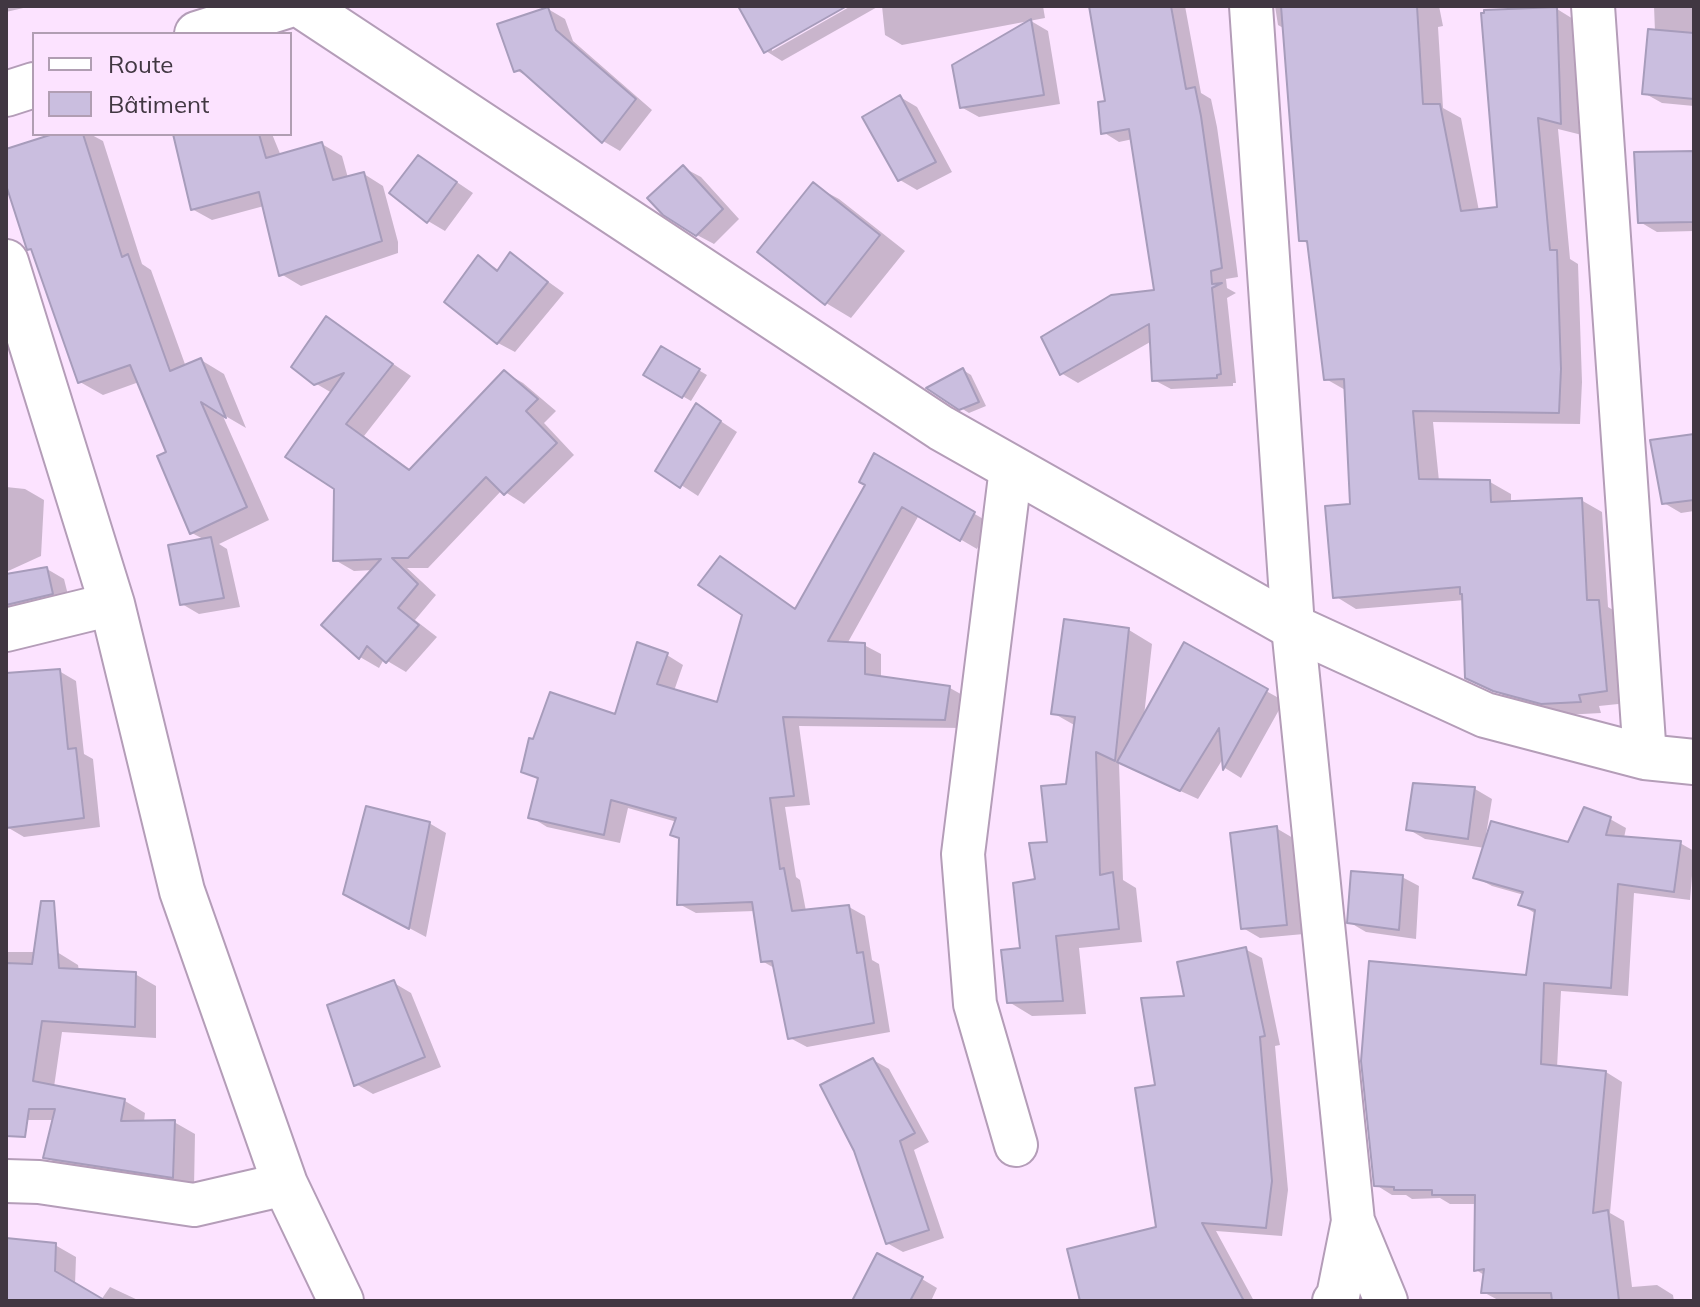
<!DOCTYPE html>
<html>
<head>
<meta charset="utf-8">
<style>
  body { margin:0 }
  #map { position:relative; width:1700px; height:1307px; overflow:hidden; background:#fce3ff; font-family:Mulish,sans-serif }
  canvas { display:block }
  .frame { position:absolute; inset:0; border:8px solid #413742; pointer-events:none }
  .legend { position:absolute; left:32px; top:32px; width:260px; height:104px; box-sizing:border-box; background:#fce3ff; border:2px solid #b19eb3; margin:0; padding:10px 14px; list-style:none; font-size:24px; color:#413742 }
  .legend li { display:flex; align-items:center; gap:16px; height:40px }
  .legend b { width:40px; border:2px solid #b19eb3 }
</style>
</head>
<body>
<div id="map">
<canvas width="1700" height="1307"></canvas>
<div class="frame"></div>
<ul class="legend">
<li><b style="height:10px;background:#fff"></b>Route</li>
<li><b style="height:22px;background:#cabedf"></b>Bâtiment</li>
</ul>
</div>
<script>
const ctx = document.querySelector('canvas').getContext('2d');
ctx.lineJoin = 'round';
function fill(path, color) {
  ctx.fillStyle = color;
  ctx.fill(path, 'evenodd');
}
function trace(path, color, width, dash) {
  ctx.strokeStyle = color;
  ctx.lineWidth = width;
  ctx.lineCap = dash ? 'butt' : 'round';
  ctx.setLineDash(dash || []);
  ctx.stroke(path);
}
const shadow = new Path2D(`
  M6 6H32L6 12Z
  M740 6H843L772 46V51L851 6H879L782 61 766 51Z
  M882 6H1043L1045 18 902 45 885 35Z
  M1091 6H1185L1201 93 1211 99 1217 127 1233 239 1238 277 1226 279 1227 288 1236 293 1227 298 1236 383H1233V386L1171 389 1154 380 1152 341 1078 383 1061 373 1157 292 1133 139 1119 142 1103 132 1108 102Z
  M1275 6H1439L1443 26 1438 27 1443 108 1461 118 1479 211 1499 208 1557 9 1578 22 1582 135 1558 129 1570 259 1578 264 1582 382 1580 424 1433 422 1439 481 1490 482 1511 494V504L1581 500 1602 512 1608 607 1620 614 1628 703 1599 706 1601 713 1564 715 1517 702 1467 677 1465 600 1356 609 1335 596 1352 506 1347 391 1326 379 1309 244 1301 240 1285 29 1278 25Z
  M1654 6H1694V106L1662 103 1644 93 1655 32Z
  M548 9 565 19 573 41 652 110 620 151 603 141 534 80 516 70Z
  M1031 21 1048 31 1060 104 979 117 961 107Z
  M900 97 917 107 952 172 917 190 900 180Z
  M60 134H90L103 141 142 264 151 270 186 367 201 360 224 374 246 428 222 414 269 520 219 544 227 549 240 607 199 614 182 604 205 540 192 533 169 453 139 382 103 395 80 382 34 252 29 249 6 178V151Z
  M175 134H272L281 156 322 144 342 156 348 178 364 174 383 186 398 242V253L301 286 281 274 264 206 212 220 192 209Z
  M1694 153V231L1657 232 1640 222Z
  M436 168 473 193 445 231 428 221Z
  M684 168 701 177 739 219 714 244 697 235Z
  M813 185 839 199 905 251 851 318 826 303Z
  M511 255 564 293 515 352 498 343 479 257 500 271Z
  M327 319 411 376 364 436 411 470 504 372 523 383 556 411 544 423 574 455 524 504 502 490 428 568H407L436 595 415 620 437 637 406 672 384 659 379 668 360 657 374 570 354 571 335 560 332 393 315 383Z
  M662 349 707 375 691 401 646 375Z
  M963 370 971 375 986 406 969 413 929 388Z
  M713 416 737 432 698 496 658 470Z
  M6 434 8 436 6 464Z
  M1694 436V511L1681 513 1664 503Z
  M875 455 990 523 977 549 919 515 847 644 864 645 881 654V678L950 688 966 697 962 728 799 726 810 805 785 807 796 877 800 880 806 911 849 907 865 916 872 960 879 964 890 1032 807 1047 790 1038 776 969 762 961 755 911 696 913 679 904 681 839 677 822 628 808 620 843 547 827 531 817 539 780 523 771 617 717 667 655 683 665 674 691 718 705 797 611 867 484Z
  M6 487 25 489 44 500 41 556 6 572Z
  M47 569 64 579 70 603 6 625V577Z
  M1129 630 1152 644 1144 716 1184 645 1284 701 1241 778 1225 768 1224 757 1198 799 1119 763 1123 880 1136 888 1142 942 1079 948 1086 1014 1032 1016 1009 1002 1037 881 1067 786 1076 726 1053 713Z
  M59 671 76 681 84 754 93 759 100 827 24 837 7 827 6 675Z
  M1475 789 1492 799 1486 835 1569 845 1610 819 1626 828 1624 838 1680 843 1694 851 1690 900 1634 893 1628 996 1561 991 1557 1068 1606 1072 1622 1082 1610 1213 1624 1221 1632 1287 1657 1285 1673 1295 1674 1301H1500L1483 1292 1486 1276 1476 1270 1477 1204H1450L1440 1198 1412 1199 1406 1195H1392L1376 1185 1527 977 1536 914 1520 904 1524 895 1492 886 1475 877 1485 848 1425 839 1408 829Z
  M429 823 446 833 426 937 362 903Z
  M1276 828 1293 838 1304 934 1260 938 1243 928Z
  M1402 877 1419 886 1416 939 1366 932 1349 922Z
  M1245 949 1262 958 1280 1045 1275 1046 1288 1190 1282 1236 1216 1231 1254 1301H1082L1158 1228V1086L1186 998Z
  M6 952H57L78 965 79 971 135 974 156 986V1038L62 1032 54 1087 125 1101 145 1113 144 1122H174L195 1134 194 1188 66 1169 46 1157 54 1120H6Z
  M394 983 411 993 441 1067 373 1094 356 1084Z
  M873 1060 889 1069 929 1142 914 1150 944 1238 903 1252 887 1243Z
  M6 1240 55 1245 76 1257 75 1285 101 1300 110 1287 140 1301H6Z
  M922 1279 937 1288 931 1301H854Z`);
const building = new Path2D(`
  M738 6H847L764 53Z
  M1089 6H1171L1186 89 1195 87 1201 116 1217 229 1222 268 1211 271 1212 284 1222 283 1212 288 1221 374 1217 375V378L1152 381 1149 324 1060 375 1041 337 1111 295 1154 290 1129 129 1101 134 1098 102 1105 101Z
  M1281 6H1417L1423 104H1440L1461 211 1497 207 1481 13H1484V10L1557 7 1561 124 1538 118 1550 250H1557L1561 369 1559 413 1413 411 1419 479 1490 480 1491 502 1582 498 1587 600H1599L1607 691 1579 695 1581 702 1541 704 1493 691 1465 678 1462 594H1460V587L1333 598 1325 506 1350 504 1344 379 1324 380 1307 241H1299Z
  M548 7 556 30 636 99 602 143 520 70 514 72 497 24Z
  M1031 19 1044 95 960 108 952 65Z
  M1648 29 1694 33V99L1642 94Z
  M900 95 936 162 898 181 862 117Z
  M53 134H83L122 257 128 254 170 371 201 358 226 418 201 402 247 507 190 534 157 456 166 452 130 365 78 383 31 249 27 250 6 185V149Z
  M173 134H259L266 158 322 142 333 180 364 172 382 241 279 276 259 192 191 210Z
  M1694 151V222L1638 223 1634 152Z
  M418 155 457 182 427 223 389 193Z
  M683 165 723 209 696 236 663 215 647 198Z
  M813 182 880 235 825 305 757 252Z
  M510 252 548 282 497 344 444 302 478 255 497 271Z
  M326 316 393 364 346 424 409 470 504 370 538 399 526 411 557 443 504 495 486 477 408 558H392L418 584 398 608 419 625 386 663 367 646 359 659 321 625 381 559 333 561 334 489 285 457 344 373 314 385 291 367Z
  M661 346 700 369 682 398 643 375Z
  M963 368 979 402 959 410 926 388Z
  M696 403 721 421 680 488 655 471Z
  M1694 434V500L1662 504 1650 440Z
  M874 453 975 512 960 541 902 507 828 641 865 643V674L950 686 945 720 783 717 794 796 770 798 780 869 784 868 792 911 849 905 857 953 863 952 874 1023 788 1039 772 961 761 962 752 902 677 905 679 838 670 835 676 818 611 800 604 835 528 818 538 778 521 772 529 738 533 739 550 692 615 714 637 642 668 653 657 684 717 702 742 615 698 585 720 556 795 609 865 485 859 482Z
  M211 537 224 598 180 605 168 545Z
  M47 567 53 594 6 605V574Z
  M1064 619 1129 628 1115 761 1096 752 1100 875 1113 872 1119 929 1056 936 1063 1001 1007 1003 1001 950 1020 948 1013 883 1035 879 1029 843 1047 842 1041 786 1066 784 1075 717 1051 714Z
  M1184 642 1268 689 1223 770 1219 728 1180 791 1117 762Z
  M60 669 68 749 76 748 84 818 6 828V673Z
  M1413 783 1475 787 1468 839 1406 830Z
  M366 806 430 822 409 929 343 894Z
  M1584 807 1611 817 1606 835 1681 841 1674 892 1618 884 1611 988 1544 983 1541 1064 1606 1071 1593 1213 1608 1210 1619 1301H1552L1551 1293H1481L1484 1269 1474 1271 1475 1195H1432V1190H1394V1187L1374 1186 1361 1061 1369 961 1526 975 1535 910 1518 905 1523 892 1473 878 1491 821 1568 842Z
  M1277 826 1287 925 1241 929 1230 833Z
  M1351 871 1403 875 1399 930 1347 923Z
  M41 901H54L59 968 136 972 135 1027 42 1021 33 1081 125 1099 121 1121 175 1120 173 1178 43 1158 55 1109H29L25 1137 6 1136V963L32 964Z
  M1246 947 1265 1036 1260 1037 1272 1181 1266 1228 1202 1223 1244 1301H1080L1067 1249 1156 1227 1135 1088 1155 1085 1141 998 1184 996 1177 962Z
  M394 980 425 1057 354 1086 327 1005Z
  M873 1058 915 1133 900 1141 929 1230 886 1244 854 1151 820 1085Z
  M6 1238 56 1243 55 1271 106 1301H6Z
  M877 1253 923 1277 910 1301H852Z`);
const minor = new Path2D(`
  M1251 6 1293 627 1353 1221 1386 1301
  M1593 6 1645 757
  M1011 468 963 854 975 1004 1016 1145
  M6 630 112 604
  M6 1181 39 1182 194 1205 285 1184
  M1334 1301 1338 1296 1353 1221`);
const tertiary = new Path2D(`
  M302 6 941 428 1293 627 1485 715 1645 757 1694 762
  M197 34 286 6
  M6 94 34 85
  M6 262 112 604 182 891 285 1184 341 1301`);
fill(shadow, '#0003');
fill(building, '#cabedf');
trace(building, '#a79cbb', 2);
trace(minor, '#b49db8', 46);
trace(tertiary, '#b49db8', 48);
trace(minor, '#fff', 42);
trace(tertiary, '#fff', 44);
</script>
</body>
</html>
